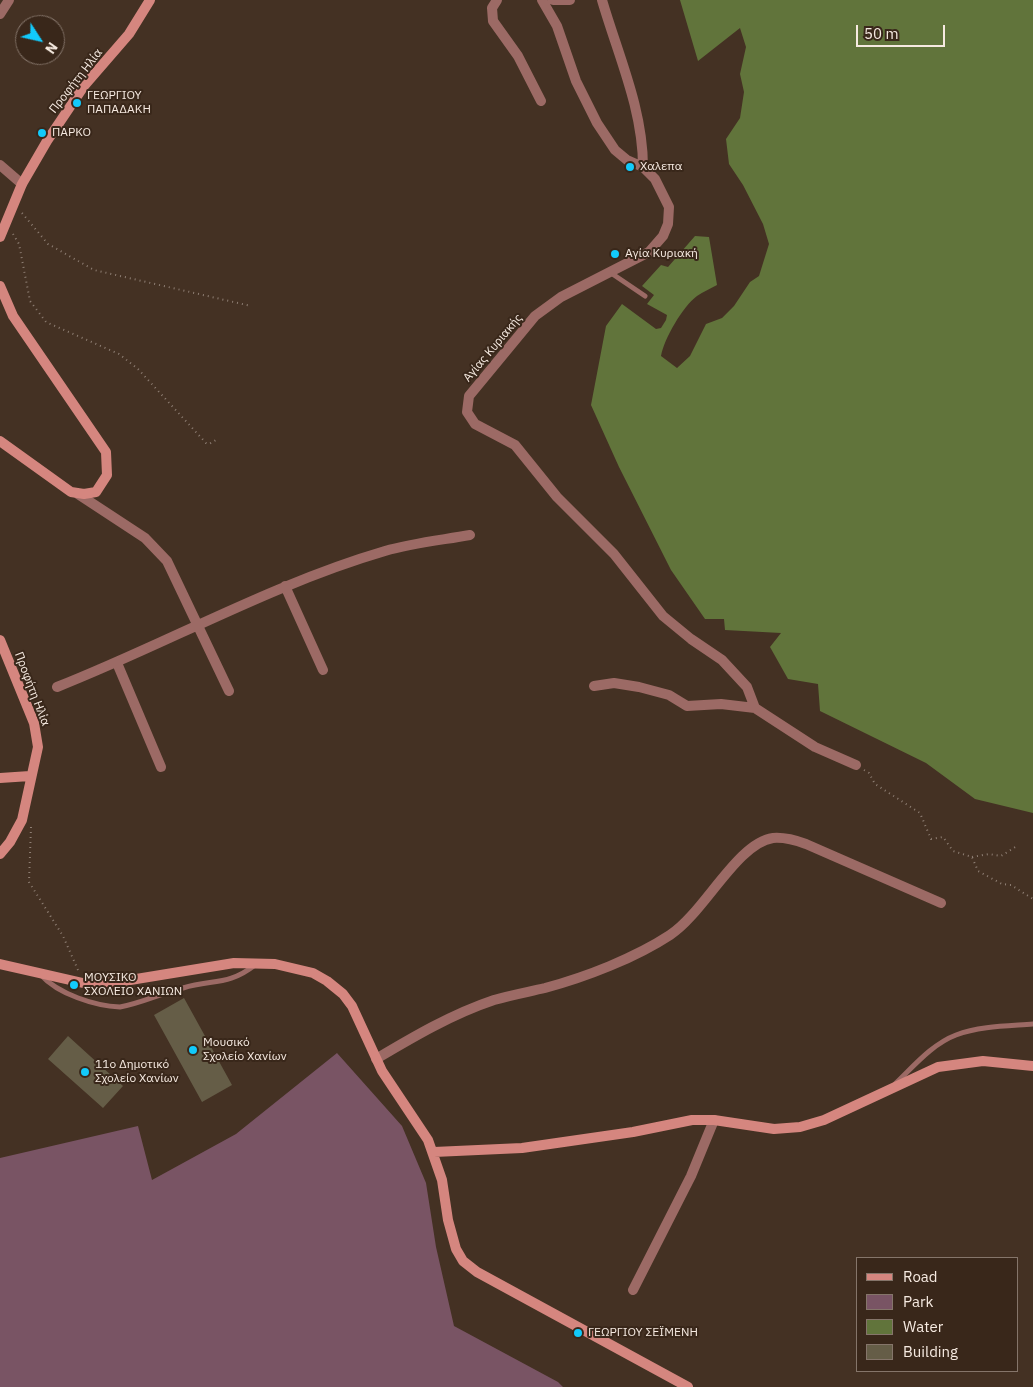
<!DOCTYPE html>
<html>
<head>
<meta charset="utf-8">
<style>
  body { margin:0 }
  #map { position:relative; width:1033px; height:1387px; overflow:hidden; background:#443123; font-family:"IBM Plex Sans",sans-serif }
  canvas { display:block }
  .legend { position:absolute; left:856px; top:1257px; width:162px; height:115px; box-sizing:border-box; background:#39271a; border:1px solid #85756a; margin:0; padding:6px 9px; list-style:none; font-size:15px; color:#f6eae1 }
  .legend li { display:flex; align-items:center; gap:10px; height:25px }
  .legend b { width:25px; border:1px solid #85756a }
  .north { position:absolute; left:15px; top:15px; width:50px; height:50px; box-sizing:border-box; background:#39271a; border:1px solid #85756a; border-radius:50%; rotate:125deg; font-size:14px; font-weight:700; line-height:20px; text-align:center; color:#f6eae1 }
  .north::after { content:''; display:block; margin:auto; width:18px; height:22px; background:#12cafb; clip-path:polygon(50% 0,100% 100%,50% 72%,0 100%) }
  .scale { position:absolute; left:856px; top:25px; width:89px; height:22px; box-sizing:border-box; border:2px solid #f6eae1; border-top:0; padding-left:6px; font-size:15px; line-height:18px; white-space:nowrap; color:#f6eae1; -webkit-text-stroke:4px #39271a; paint-order:stroke }
</style>
</head>
<body>
<div id="map">
<canvas width="1033" height="1387"></canvas>
<ul class="legend">
<li><b style="height:6px;background:#d5867f"></b>Road</li>
<li><b style="height:14px;background:#795464"></b>Park</li>
<li><b style="height:14px;background:#61743b"></b>Water</li>
<li><b style="height:14px;background:#655d47"></b>Building</li>
</ul>
<div class="north">N</div>
<div class="scale">50 m</div>
</div>
<script>
const ctx = document.querySelector('canvas').getContext('2d');
ctx.lineJoin = 'round';
function fill(path, color) {
  ctx.fillStyle = color;
  ctx.fill(path, 'evenodd');
}
function trace(path, color, width, dash) {
  ctx.strokeStyle = color;
  ctx.lineWidth = width;
  ctx.lineCap = dash ? 'butt' : 'round';
  ctx.setLineDash(dash || []);
  ctx.stroke(path);
}
function drawText(font, color, halo, rows, align = 'center') {
  ctx.font = font + ' "IBM Plex Sans",sans-serif';
  ctx.lineWidth = 4;
  ctx.setLineDash([]);
  ctx.textBaseline = 'middle';
  ctx.strokeStyle = halo;
  ctx.fillStyle = color;
  for (const [text, x, y, turn = 0] of rows) {
    ctx.save();
    ctx.translate(x, y);
    ctx.rotate((+turn || 0) * Math.PI / 180);
    ctx.textAlign = isNaN(turn) ? turn : align;
    if (halo) ctx.strokeText(text, 0, 0);
    ctx.fillText(text, 0, 0);
    ctx.restore();
  }
}
const green = new Path2D(`
  M337 1053 402 1126 426 1183 436 1247 454 1326 558 1382 563 1387H0V1158L138 1126 152 1180 236 1134Z`);
const water = new Path2D(`
  M680 0H1033V813L975 799 926 763 820 711 818 684 788 679 770 647 781 633 725 630 724 619H705L671 570 619 467 591 405 606 326 622 304 656 329 661 328 666 320 667 315 647 304 654 295 642 286 661 265 668 267 695 236 709 237 717 285C711 288 703 292 697 296 683 306 664 339 661 356L677 368 690 356 706 324 722 318 734 306 750 282 759 276 769 244 763 224 743 185 729 164 726 139 740 118 744 92 740 74 746 47 740 28 698 61Z`);
const building = new Path2D(`
  M184 998 232 1085 202 1102 154 1015Z
  M68 1036 123 1086 103 1108 48 1059Z`);
const path = new Path2D(`
  M22 213 48 244 94 270 251 306
  M13 234 19 244 30 301 46 322 119 354 138 369 206 443 209 444 216 440
  M864 770 869 773 875 784 920 813 931 839 943 837 953 851 972 857 978 871 1002 884 1011 885 1033 899
  M31 827 29 882 63 936 78 970
  M972 857 989 854 1001 856 1017 846`);
const lane = new Path2D(`
  M611 273 645 296
  M41 975C58 994 95 1006 120 1007 142 1003 162 993 183 988 213 979 228 986 255 965
  M895 1084C913 1067 932 1044 956 1035 980 1026 1008 1026 1033 1024`);
const street = new Path2D(`
  M497 0 492 8 493 21 518 56 541 101
  M542 0 557 26 576 81 597 123 615 150 627 160 643 167 655 179 669 207 668 224 663 236 649 252 561 297 535 316 469 396 467 412 475 424 515 445 557 497 614 554 663 616 691 639 722 660 747 687 755 708 815 747 856 765
  M553 0H570
  M602 0C618 55 643 109 643 167
  M0 14 9 0
  M0 165 22 184
  M78 494 145 538 167 561 229 691
  M285 586 323 670
  M117 663 161 767
  M594 686 614 683 639 687 669 695 687 706 721 704 755 708
  M57 687C166 644 272 584 385 551 412 543 442 540 470 535
  M376 1059C413 1037 452 1014 494 1000 511 995 528 992 545 988 586 977 635 958 670 935 704 913 737 843 773 838 785 837 795 840 806 844L941 903
  M633 1290 691 1176 714 1120`);
const secondary = new Path2D(`
  M0 237 22 184 47 141 84 86 129 34 150 0
  M0 286 13 316 106 452 107 475 96 492 84 494 71 492 0 441
  M0 640 34 723 38 747 22 820 10 842 0 854
  M0 778 30 776
  M0 964 83 983 118 982 234 963 275 964 313 973 327 981 343 994 352 1006 382 1071 428 1140 442 1180 448 1220 456 1249 463 1261 477 1272 688 1387
  M434 1152 522 1148 633 1132 692 1120H714L774 1129 800 1127 824 1120 938 1067 983 1061 1033 1066`);
const markers = [
  [77,103,5,"#12cafb"],
  [42,133,5,"#12cafb"],
  [630,167,5,"#12cafb"],
  [615,254,5,"#12cafb"],
  [74,985,5,"#12cafb"],
  [193,1050,5,"#12cafb"],
  [85,1072,5,"#12cafb"],
  [578,1333,5,"#12cafb"]
];
const streetNames = [
  ["Προφήτη Ηλία",76,81,-52],
  ["Αγίας Κυριακής",493,348,-50],
  ["Προφήτη Ηλία",32,689,69]
];
const poiNames = [
  ["ΓΕΩΡΓΙΟΥ",87,96],
  ["ΠΑΠΑΔΑΚΗ",87,110],
  ["ΠΑΡΚΟ",52,133],
  ["Χαλεπα",640,167],
  ["Αγία Κυριακή",625,254],
  ["ΜΟΥΣΙΚΟ",84,978],
  ["ΣΧΟΛΕΙΟ ΧΑΝΙΩΝ",84,992],
  ["Μουσικό",203,1043],
  ["Σχολείο Χανίων",203,1057],
  ["11o Δημοτικό",95,1065],
  ["Σχολείο Χανίων",95,1079],
  ["ΓΕΩΡΓΙΟΥ ΣΕΪΜΕΝΗ",588,1333]
];
fill(green, '#795464');
fill(water, '#61743b');
fill(building, '#655d47');
trace(path, '#8f7f74', 2, [1, 4]);
trace(lane, '#9c6a65', 5);
trace(street, '#9c6a65', 10);
trace(secondary, '#d5867f', 10);
for (const [x, y, r, color] of markers) {
  const dot = new Path2D();
  dot.arc(x, y, r, 0, 2 * Math.PI);
  ctx.fillStyle = color;
  ctx.fill(dot);
  trace(dot, '#39271a', 2);
}
drawText('12px', '#f6eae1', '#39271a', streetNames);
drawText('12px', '#f6eae1', '#39271a', poiNames, 'left');
</script>
</body>
</html>
